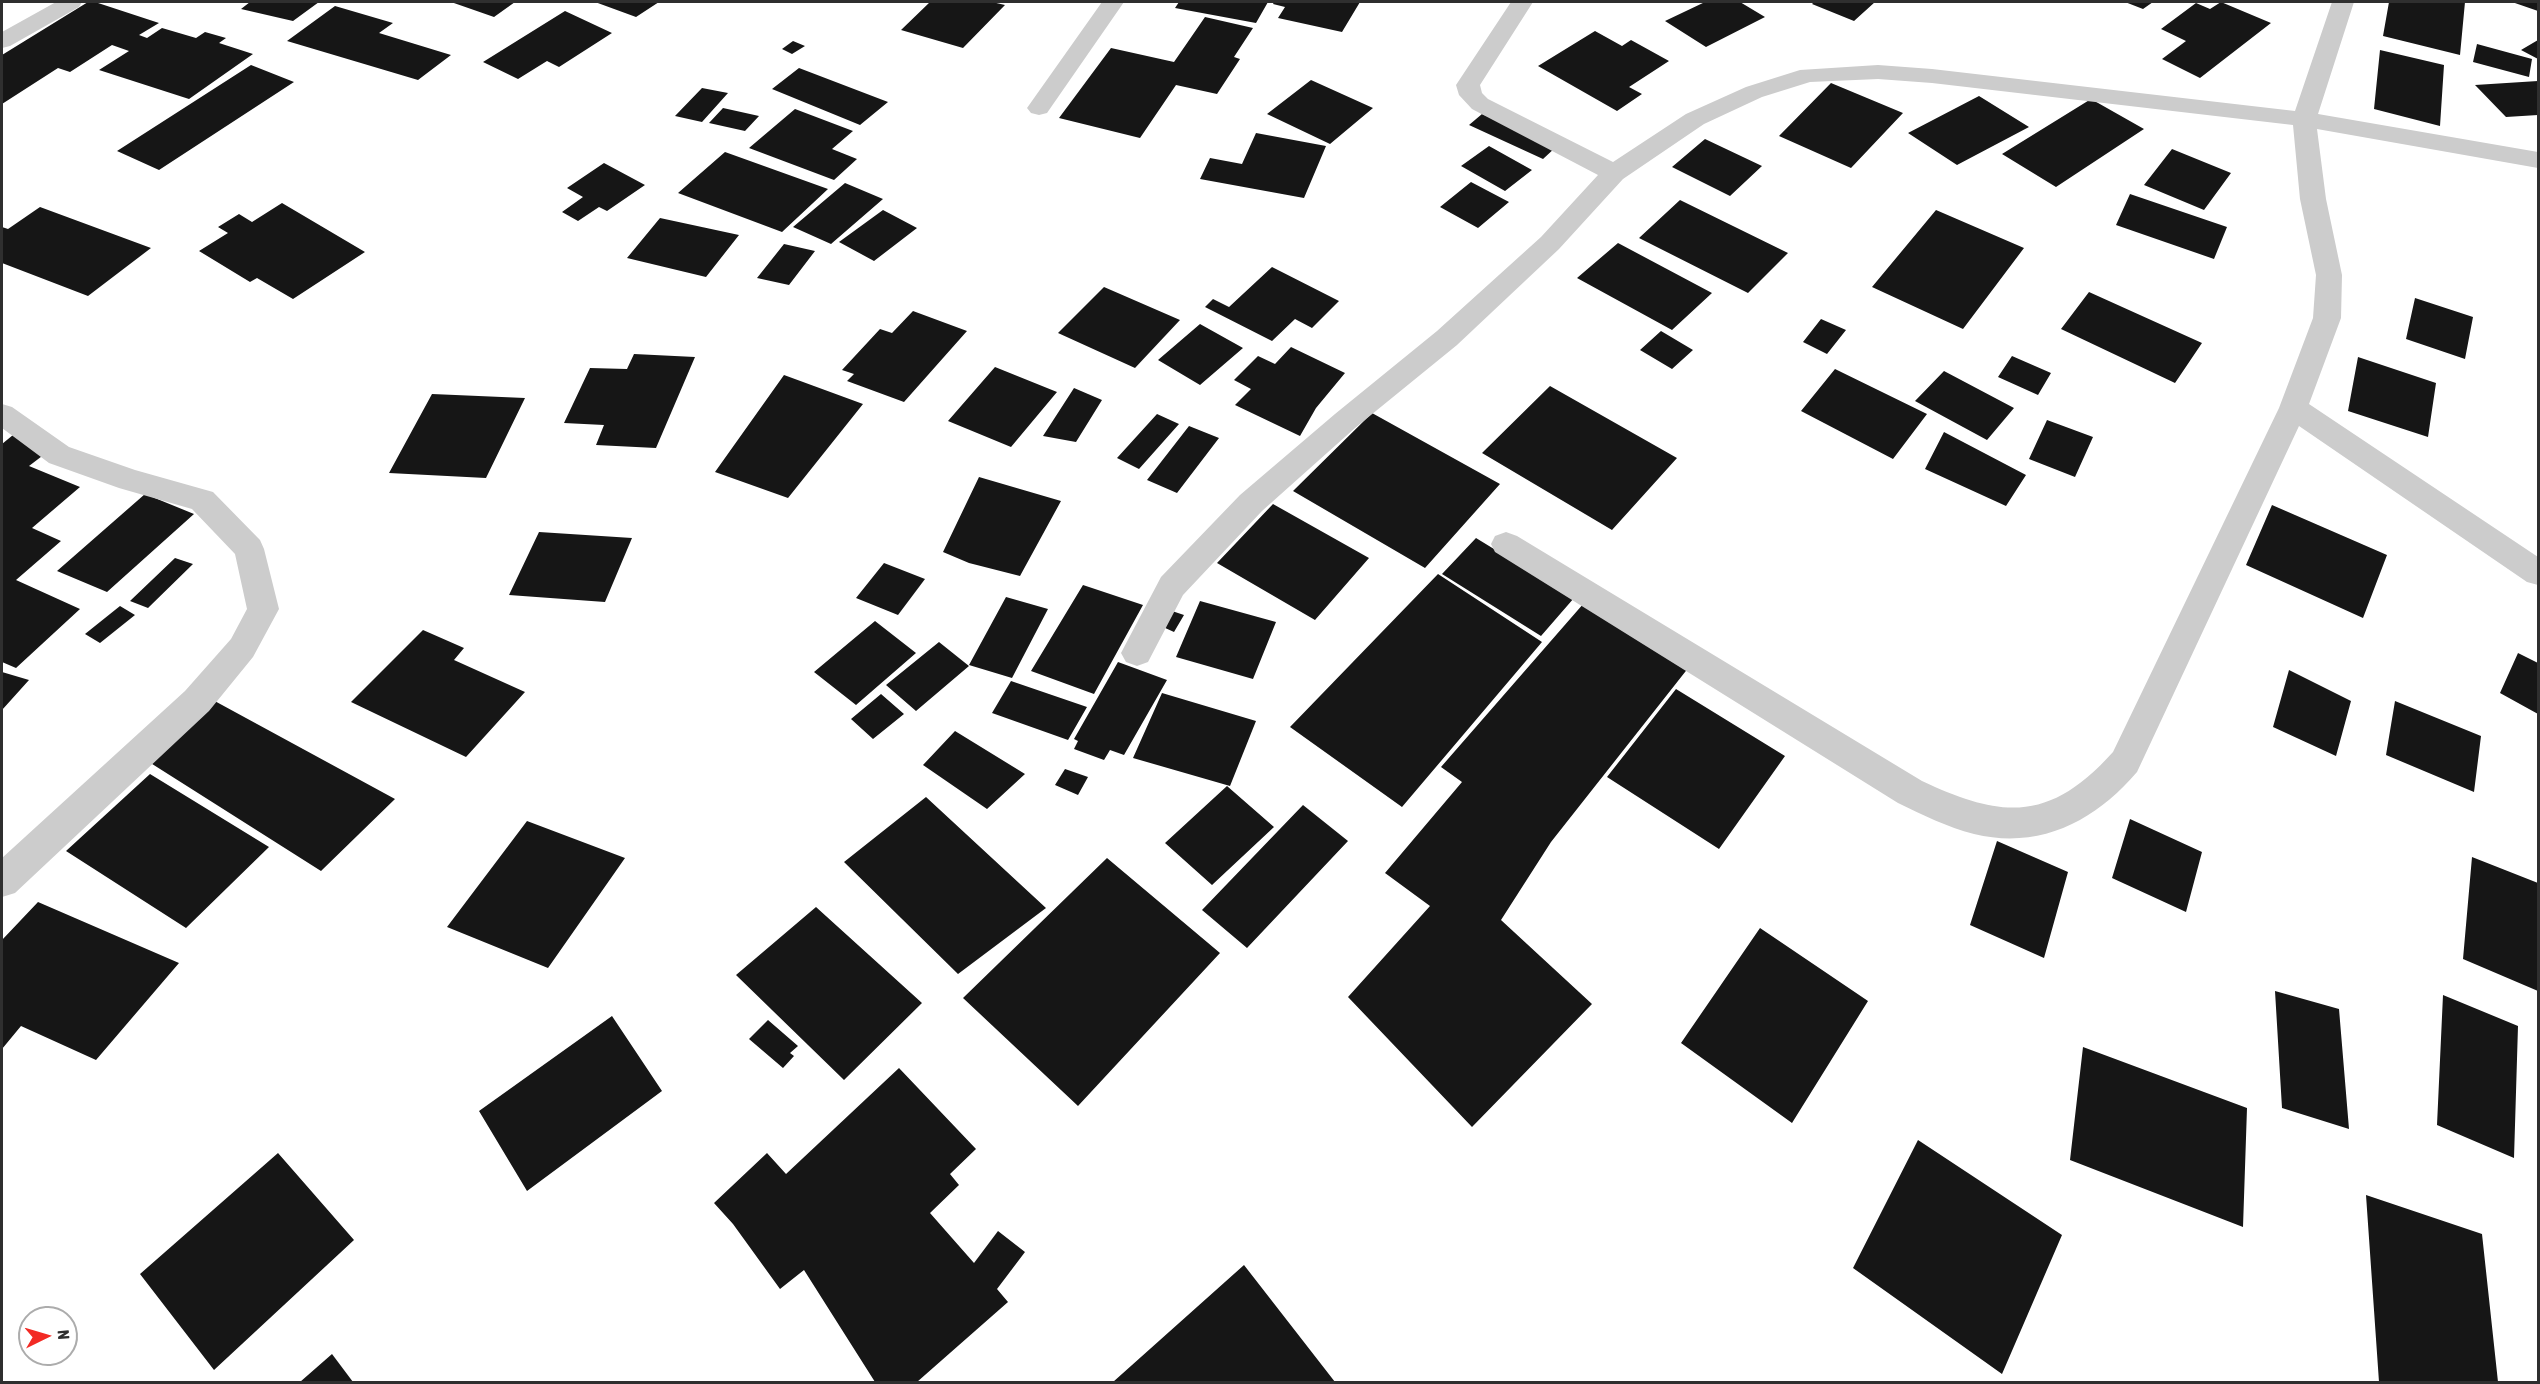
<!DOCTYPE html>
<html>
<head>
<meta charset="utf-8">
<style>
  body { margin:0 }
  #map { position:relative; width:2540px; height:1384px; overflow:hidden; background:#fff; font-family:"Asap Condensed",sans-serif }
  canvas { display:block }
  .frame { position:absolute; inset:0; border:3px solid #2f2f2f; pointer-events:none }
  .north { position:absolute; left:18px; top:1306px; width:60px; height:60px; box-sizing:border-box; background:#fff; border:2px solid #acacac; border-radius:50%; rotate:85deg; font-size:16px; font-weight:700; line-height:24px; text-align:center; color:#2f2f2f }
  .north::after { content:''; display:block; margin:auto; width:21px; height:27px; background:#f22a24; clip-path:polygon(50% 0,100% 100%,50% 72%,0 100%) }
</style>
</head>
<body>
<div id="map">
<canvas width="2540" height="1384"></canvas>
<div class="frame"></div>
<div class="north">N</div>
</div>
<script>
const ctx = document.querySelector('canvas').getContext('2d');
ctx.lineJoin = 'round';
function fill(path, color) {
  ctx.fillStyle = color;
  ctx.fill(path, 'evenodd');
}
const building = new Path2D(`
  M88 2H95L159 23 139 35 147 38 162 28 196 38 205 32 226 38 219 43 253 54 189 99 99 70 129 51 112 45 70 72 58 68 2 104V55Z
  M250 2H319L293 21 241 9Z
  M451 2H515L494 17Z
  M595 2H659L636 17Z
  M930 2H992L1005 5 963 48 901 30Z
  M1179 2H1268L1256 23 1175 8Z
  M1274 2H1360L1342 32 1278 18 1285 7 1273 4Z
  M1705 2H1740L1765 17 1706 47 1665 21Z
  M1814 2H1875L1854 21 1812 4Z
  M2125 2H2153L2143 9Z
  M2221 2 2271 23 2200 78 2162 59 2186 41 2161 29 2196 3 2210 9Z
  M2389 2H2465L2460 55 2383 36Z
  M2512 2H2538V11Z
  M335 6 393 23 379 33 451 55 418 80 287 41Z
  M565 11 612 33 559 67 547 61 518 79 483 62Z
  M1205 17 1253 28 1234 57 1240 59 1217 94 1176 85 1140 138 1059 118 1111 48 1174 62Z
  M1595 31 1622 46 1631 40 1669 61 1629 87 1642 94 1617 111 1538 66Z
  M2538 40V59L2521 50Z
  M793 41 805 46 792 54 782 49Z
  M2477 44 2532 59 2529 77 2473 62Z
  M2380 50 2444 65 2440 126 2374 109Z
  M251 65 294 82 159 170 117 151Z
  M799 68 888 102 860 125 772 89Z
  M1311 80 1373 108 1330 144 1267 114Z
  M2538 81V115L2506 117 2475 85Z
  M1831 83 1903 113 1851 168 1779 136Z
  M702 88 728 93 702 122 675 116Z
  M1979 96 2029 127 1957 165 1908 133Z
  M2091 99 2144 129 2056 187 2002 154Z
  M723 108 759 116 745 131 709 123Z
  M795 109 853 131 832 149 857 159 834 180 749 148Z
  M1482 114 1556 147 1543 159 1469 125Z
  M1256 133 1326 146 1304 198 1200 179 1210 158 1242 164Z
  M1705 139 1762 166 1730 196 1672 167Z
  M1489 146 1532 170 1505 191 1461 166Z
  M2172 149 2231 173 2204 210 2144 185Z
  M725 152 828 189 782 232 678 193Z
  M604 163 645 185 607 211 599 207 578 221 562 212 583 197 567 188Z
  M1471 182 1509 202 1478 228 1440 207Z
  M845 183 883 199 831 244 793 227Z
  M2130 194 2227 227 2214 259 2116 225Z
  M1680 200 1788 253 1748 293 1639 238Z
  M282 203 365 252 293 299 257 278 250 282 199 251 228 233 218 227 239 214 252 222Z
  M40 207 151 248 88 296 2 263V227L8 229Z
  M883 210 917 228 874 261 839 242Z
  M1936 210 2024 248 1963 329 1872 287Z
  M660 218 739 235 706 277 627 258Z
  M1618 243 1712 293 1672 330 1577 278Z
  M784 244 815 251 789 285 757 278Z
  M1272 267 1339 301 1312 328 1295 319 1272 341 1205 307 1213 299 1229 307Z
  M1104 287 1180 320 1135 368 1058 333Z
  M2089 292 2202 343 2175 383 2061 329Z
  M2415 298 2473 317 2465 359 2406 339Z
  M913 311 967 331 904 402 847 381 854 374 842 370 880 329 892 333Z
  M1821 319 1846 330 1827 354 1803 342Z
  M1200 324 1243 348 1200 385 1158 360Z
  M1661 331 1693 350 1672 369 1640 350Z
  M1291 347 1345 373 1316 408 1300 436 1235 405 1251 389 1234 380 1258 356 1275 364Z
  M634 354 695 357 656 448 596 445 604 425 564 423 590 368 627 369Z
  M2012 356 2051 373 2038 395 1998 377Z
  M2358 357 2436 383 2428 437 2348 411Z
  M995 367 1057 392 1011 447 948 421Z
  M1835 369 1927 414 1893 459 1801 411Z
  M1944 371 2014 408 1987 440 1915 401Z
  M784 375 863 404 788 498 715 472Z
  M1550 386 1677 458 1612 530 1482 453Z
  M1074 388 1102 400 1076 442 1043 436Z
  M432 394 525 398 486 478 389 473Z
  M1372 413 1500 484 1425 568 1293 491Z
  M1157 414 1179 424 1139 469 1117 458Z
  M2047 420 2093 437 2075 477 2029 459Z
  M1189 426 1219 438 1177 493 1147 480Z
  M1944 432 2026 475 2006 506 1925 469Z
  M13 435 50 450 29 466 80 487 32 528 61 541 16 580 80 609 16 668 2 662V444Z
  M979 477 1061 501 1020 576 969 563 943 552Z
  M145 494 194 514 107 592 57 571Z
  M1273 504 1369 558 1315 620 1217 563Z
  M2272 505 2387 555 2363 618 2246 565Z
  M539 532 632 538 605 602 509 595Z
  M1476 538 1574 598 1541 636 1442 574Z
  M175 558 193 564 148 608 130 601Z
  M884 563 925 579 898 615 856 598Z
  M1438 574 1542 642 1402 807 1290 727Z
  M1083 585 1143 605 1094 694 1031 671Z
  M1006 597 1048 609 1012 678 969 665Z
  M1200 601 1276 622 1253 679 1176 657Z
  M1584 603 1689 667 1551 842 1501 920 1592 1004 1472 1127 1348 997 1430 906 1385 873 1462 782 1441 767Z
  M120 606 135 615 100 643 85 634Z
  M1172 611 1184 615 1174 632 1163 627Z
  M875 621 916 653 856 705 814 672Z
  M423 630 464 648 454 660 525 692 466 757 351 702Z
  M939 642 969 666 916 711 886 685Z
  M2518 653 2538 663V714L2500 693Z
  M1118 662 1167 680 1124 755 1110 750 1104 760 1074 749 1078 741 1074 739Z
  M2289 670 2351 701 2336 756 2273 727Z
  M2 672 29 680 2 710Z
  M1011 681 1087 707 1068 740 992 713Z
  M1676 689 1785 756 1719 849 1607 777Z
  M1162 693 1256 721 1230 786 1133 758Z
  M881 694 904 714 873 739 851 719Z
  M211 699 395 799 321 871 149 762Z
  M2395 701 2481 736 2474 792 2386 755Z
  M955 731 1025 774 987 809 923 765Z
  M1065 769 1088 777 1078 795 1055 785Z
  M150 774 269 847 186 928 66 851Z
  M1227 786 1274 827 1212 885 1165 843Z
  M926 797 1046 908 958 974 844 862Z
  M1303 805 1348 841 1247 948 1202 910Z
  M2130 819 2202 852 2186 912 2112 878Z
  M527 821 625 858 548 968 447 927Z
  M1997 841 2068 872 2044 958 1970 925Z
  M2472 857 2538 883V991L2463 959Z
  M1107 858 1220 953 1078 1106 963 998Z
  M38 902 179 963 96 1060 21 1026 2 1049V940Z
  M816 907 922 1003 844 1080 736 975Z
  M1760 928 1868 1001 1792 1123 1681 1043Z
  M2275 991 2339 1009 2349 1129 2282 1108Z
  M2443 995 2518 1026 2514 1158 2437 1125Z
  M612 1016 662 1091 527 1191 479 1111Z
  M768 1020 798 1046 790 1053 794 1056 783 1068 749 1039Z
  M2083 1047 2247 1108 2243 1227 2070 1160Z
  M899 1068 976 1149 950 1174 959 1185 930 1213 974 1263 998 1231 1025 1252 997 1289 1008 1302 917 1382H875L804 1270 780 1289 733 1224 714 1203 767 1153 786 1174Z
  M1918 1140 2062 1235 2002 1374 1853 1268Z
  M278 1153 354 1240 214 1370 140 1274Z
  M2366 1195 2482 1234 2498 1382H2379Z
  M1244 1265 1335 1382H1113Z
  M332 1354 353 1382H300Z`);
const minor = new Path2D(`
  M56 2H82L79 7 10 46 2 48V32Z
  M1102 2H1124L1047 113 1039 115 1031 113 1027 108Z
  M1511 2H1533L1480 85 1482 93 1488 99 1613 162 1686 114 1746 87 1800 70 1878 65 1932 69 2295 111 2332 2H2354L2318 114 2538 152V168L2317 129 2326 199 2342 275 2341 318 2309 404 2538 557V585L2527 582 2299 426 2137 772C2095 821 2040 850 1974 834 1947 827 1923 815 1898 803L1495 552 1491 544 1495 536 1506 532 1517 536 1922 781C2003 819 2050 822 2113 752L2279 408 2313 318 2316 275 2300 199 2293 125 1932 83 1878 79 1810 82 1762 97 1704 124 1623 179 1559 249 1457 345 1355 428 1262 511 1183 595 1148 662 1137 666 1126 662 1121 653 1161 577 1240 495 1335 414 1437 331 1541 237 1598 175 1472 109 1459 95 1456 85Z
  M2 404 12 407 69 447 135 470 213 492 260 540 264 549 279 609 253 657 209 711 15 893 2 897V858L185 691 231 639 247 609 235 554 192 509 119 488 49 463 2 428Z`);
fill(building, '#161616');
fill(minor, '#ccc');
</script>
</body>
</html>
